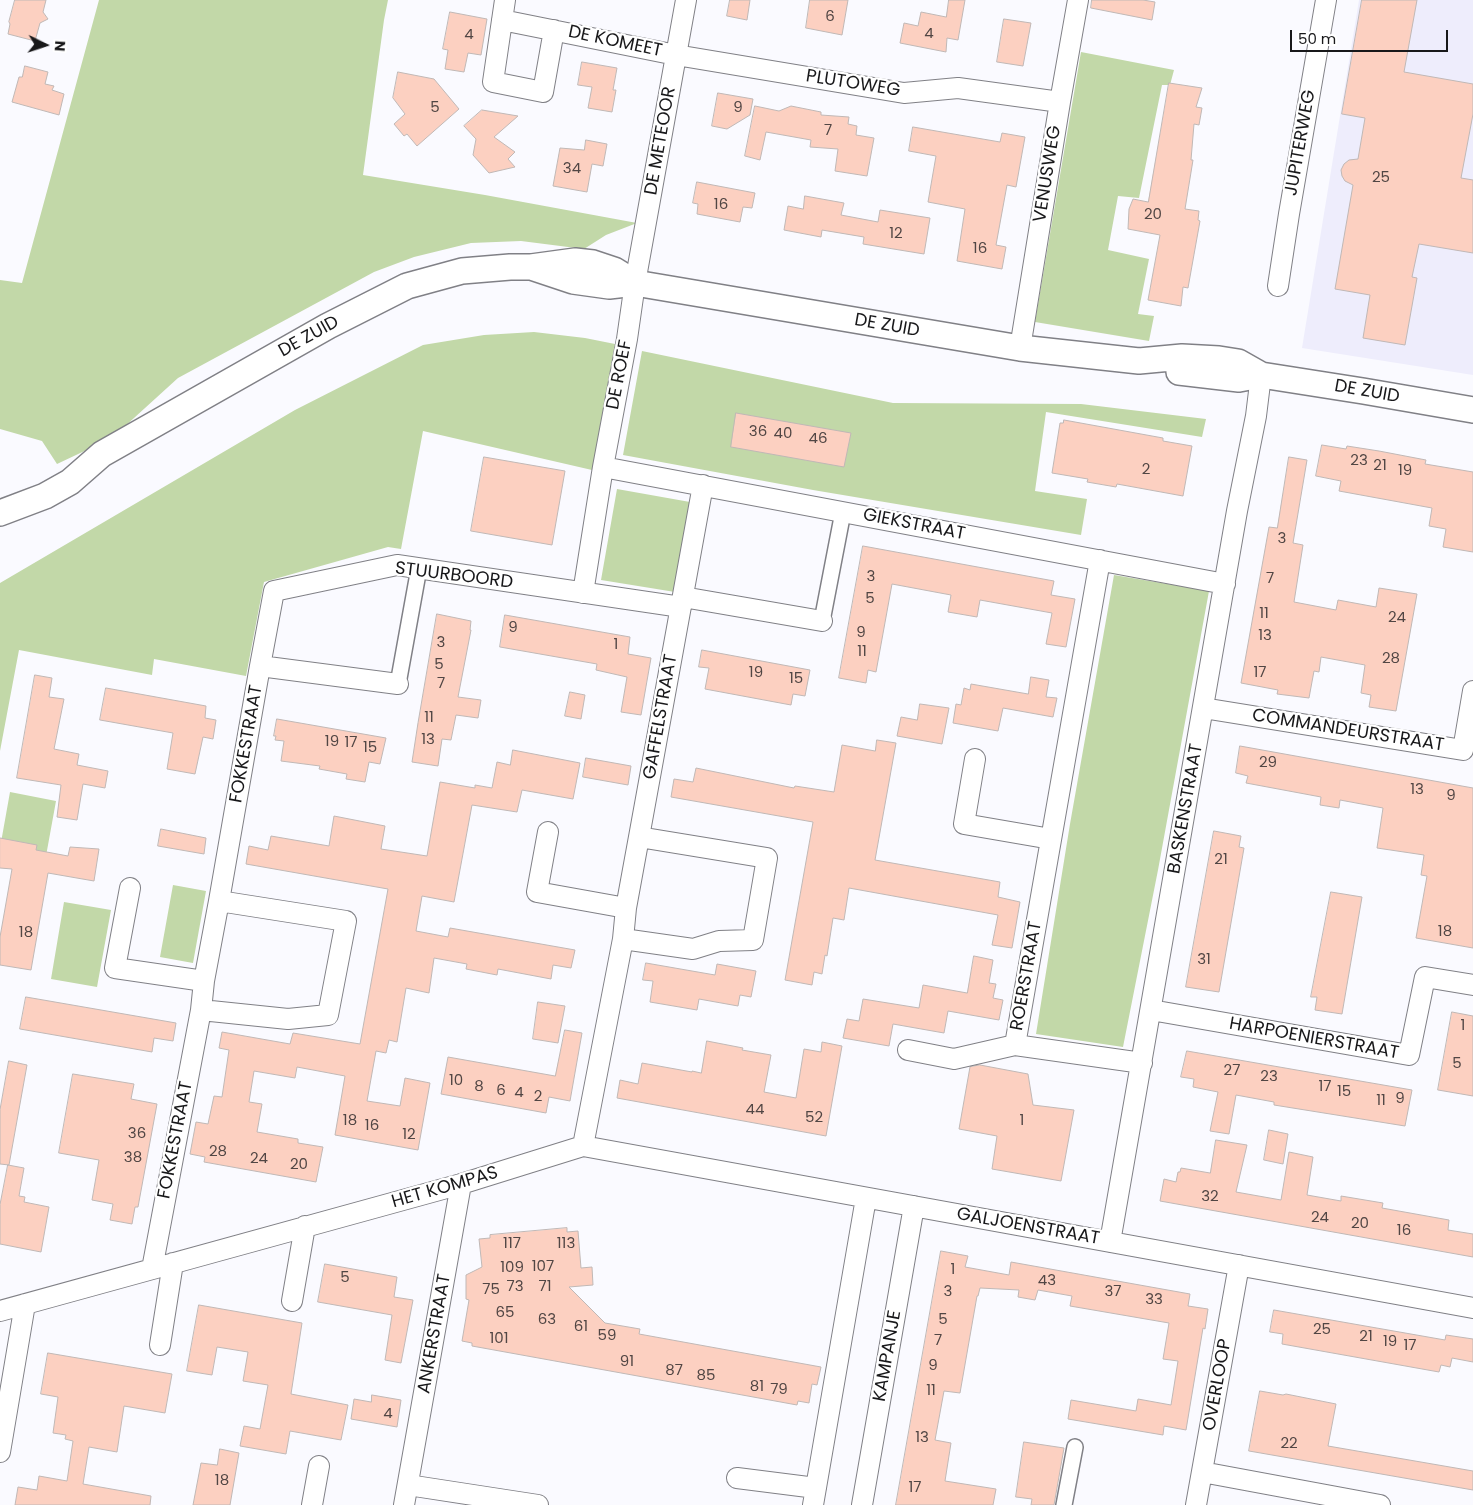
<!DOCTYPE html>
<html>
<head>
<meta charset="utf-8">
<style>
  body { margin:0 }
  #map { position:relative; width:1473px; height:1505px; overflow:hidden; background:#fafaff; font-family:Poppins,sans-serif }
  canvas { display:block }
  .north { position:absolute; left:20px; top:20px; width:50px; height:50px; -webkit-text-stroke:4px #fff; paint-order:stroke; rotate:94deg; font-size:14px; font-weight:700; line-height:20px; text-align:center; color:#18181a }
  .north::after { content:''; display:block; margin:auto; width:18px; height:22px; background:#18181a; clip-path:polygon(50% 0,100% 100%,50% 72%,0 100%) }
  .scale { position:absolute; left:1290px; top:30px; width:158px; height:22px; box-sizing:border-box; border:2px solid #18181a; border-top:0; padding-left:6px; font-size:15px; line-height:18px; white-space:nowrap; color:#18181a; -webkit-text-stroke:4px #fff; paint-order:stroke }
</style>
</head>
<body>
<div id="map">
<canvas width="1473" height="1505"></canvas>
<div class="north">N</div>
<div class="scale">50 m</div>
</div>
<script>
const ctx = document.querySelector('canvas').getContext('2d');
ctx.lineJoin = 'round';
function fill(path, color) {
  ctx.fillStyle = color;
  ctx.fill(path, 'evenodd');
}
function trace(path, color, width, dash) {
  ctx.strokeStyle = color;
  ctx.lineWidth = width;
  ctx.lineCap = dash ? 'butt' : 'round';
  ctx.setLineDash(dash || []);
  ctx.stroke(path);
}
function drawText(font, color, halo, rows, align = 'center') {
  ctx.font = font + ' Poppins,sans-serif';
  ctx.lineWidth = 4.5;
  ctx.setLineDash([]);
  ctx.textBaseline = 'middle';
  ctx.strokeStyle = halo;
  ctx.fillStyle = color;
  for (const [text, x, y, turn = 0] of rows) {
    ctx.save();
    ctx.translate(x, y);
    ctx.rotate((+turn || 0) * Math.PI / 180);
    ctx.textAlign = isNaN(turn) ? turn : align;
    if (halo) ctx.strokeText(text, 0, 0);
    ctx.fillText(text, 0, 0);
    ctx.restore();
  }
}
const built = new Path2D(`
  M1359 0H1473V375L1302 348Z`);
const green = new Path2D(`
  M99 0H388L384 20 363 175 485 195 637 223 606 235 584 249 521 241 471 243 414 257 374 272 178 378 112 438 57 464 42 441 0 429V280L22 283Z
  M1081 52 1174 70 1170 85H1162L1139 198 1118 196 1108 250 1149 259 1138 314 1154 316 1149 341 1035 322Z
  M534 332 585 338 615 344 592 470 423 431 401 549 388 547 264 582 246 676 154 659 152 675 19 650 0 751V583L295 410 423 345 484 335Z
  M642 351 893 403 1081 404 1206 419 1202 437 1046 412 1035 491 1087 499 1081 535 813 490 623 455Z
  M617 489 690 502 675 592 601 580Z
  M1114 575 1209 591 1158 870 1123 1047 1036 1034 1070 824Z
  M10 792 56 801 46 856 0 848Z
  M173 885 206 891 193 963 160 957Z
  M64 902 111 910 97 987 51 979Z`);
const building = new Path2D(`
  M15 0H46L43 12 48 19 40 23 35 41 8 34 10 24 9 22Z
  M730 0H750L747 20 727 16Z
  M810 0H848L842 35 806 28Z
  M949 0H965L958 40 947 38 946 52 900 43 904 23 918 26 921 12 946 17Z
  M1092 0H1143L1155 2 1152 20 1091 8Z
  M1362 0H1417L1404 72 1473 84V114L1461 178 1473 180V253L1419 244 1412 277 1417 278 1405 345 1363 338 1370 295 1335 289 1353 185 1345 181 1342 176 1341 170 1344 164 1349 160 1358 159 1365 118 1342 114Z
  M450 12 487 19 481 55 468 53 464 72 445 69 448 50 443 49Z
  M1004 19 1031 23 1023 66 997 62Z
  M582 62 617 68 613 90H616L612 112 588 108 592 87 578 85Z
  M25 66 48 72 45 84 54 86 52 90 64 94 59 115 12 102 19 77H22Z
  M398 72 434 79 459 109 417 146 407 134 404 136 394 124 405 114 393 98Z
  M1169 83 1202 88 1196 107 1202 108 1199 125 1194 124 1191 160H1193L1185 209 1199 211 1198 220 1200 221 1188 288 1183 287 1181 306 1148 300 1160 235 1128 229 1129 209 1133 199 1148 202Z
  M718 93 753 99 750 115 727 129 712 126Z
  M755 106 779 111 791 106 821 112V115L849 117 848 124 857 126 856 135 874 138 867 176 835 171 838 149 810 147 811 140 766 132 760 160 745 156Z
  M482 110 518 116 494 137 515 152 508 159 515 167 489 173 473 155 476 139 464 126Z
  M913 127 1000 142 1002 133 1025 137 1016 187 1007 185 996 245 1006 247 1002 269 957 261 965 209 928 202 936 156 909 151Z
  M586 140 607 144 603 166 592 164 587 192 553 186 560 148 584 150Z
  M697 182 755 193 752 208 743 207 740 222 697 214 698 204 693 203Z
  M805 196 844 203 841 215 878 222 880 210 930 218 924 254 863 244 864 237 822 230 821 237 784 230 788 206 803 209Z
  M736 413 851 433 844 467 731 447Z
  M1064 420 1163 438V441L1192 446 1183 496 1117 484 1116 487 1087 482 1088 479 1052 473 1060 423H1063Z
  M1322 445 1346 449 1347 446 1379 451 1426 460 1425 464 1473 472V552L1443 547 1446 529 1429 526 1432 508 1339 491 1341 481 1316 476Z
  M484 457 565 471 552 545 471 531Z
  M1289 457 1307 460 1293 543 1303 545 1294 602 1336 610 1338 600 1376 607 1379 588 1417 594 1396 711 1369 707 1371 695 1361 693 1365 665 1321 657 1319 672 1314 671 1309 698 1277 694 1278 690 1241 683 1269 527 1277 528Z
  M863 546 1054 581 1051 595 1075 599 1066 647 1046 644 1052 613 980 600 977 617 948 612 951 595 892 584 876 672 868 670 866 683 839 678Z
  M437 614 471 621 470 630H471L458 697 481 700 478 718 456 715 451 740 442 739 438 766 412 762 418 723Z
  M505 615 630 637 628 654 651 658 641 715 621 712 627 677 596 670 597 664 500 647Z
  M702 650 810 670 805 696 793 694 791 705 705 689 709 668 699 667Z
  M35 675 52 678 49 697 64 699 54 749 79 754 77 765 108 771 105 788 83 784 77 820 57 817 61 785 17 778Z
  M1031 677 1049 680 1046 697 1057 698 1053 717 1003 708 998 731 953 723 956 704 961 705 964 688 970 690 971 684 1028 694Z
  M106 688 206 706 205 718 216 720 213 739 203 737 195 774 167 769 173 733 100 720Z
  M570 692 585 695 581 719 565 716Z
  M920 704 949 708 942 744 897 736 901 717 917 720Z
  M277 719 386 738 380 764 369 762 365 782 346 779 347 774 319 769 320 766 281 761 284 741 275 740 276 736H274Z
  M877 740 896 743 875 860 1000 882 998 897 1020 902 1012 948 992 945 998 915 849 888 844 920 833 918 827 956 825 955 822 974 814 972 812 985 785 980 813 822 671 797 674 779 693 782 696 768 794 788 795 786 834 792 842 745 875 751Z
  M1240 746 1473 788V948L1416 938 1427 876 1421 875 1424 855 1377 848 1383 808 1340 800 1339 808 1320 805 1321 797 1246 783 1248 776 1236 773Z
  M513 750 580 763 573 799 522 790 517 812 472 805 454 902 422 896 416 931 448 937 450 928 575 950 571 968 553 965 551 979 498 969 497 975 466 969 467 964 434 958 429 993 406 988 397 1042 389 1040 386 1053 376 1051 367 1101 400 1106 405 1078 430 1083 418 1150 335 1135 345 1076 297 1067 295 1078 254 1071 249 1102 262 1104 257 1132 298 1139V1143L323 1147 316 1182 204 1162 205 1157 190 1154 196 1122 208 1124 214 1096 222 1097 229 1050 219 1048 222 1032 290 1044 293 1033 360 1044 388 889 246 864 249 846 268 850 271 836 329 846 334 816 385 826 381 849 427 856 440 782 475 788V785L492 788 497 762 510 765Z
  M586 758 631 766 628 785 583 777Z
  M161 829 206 838 204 854 158 846Z
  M1214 831 1241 836 1239 847 1244 848 1219 992 1186 987Z
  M0 838 37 845 36 850 68 856 70 847 99 849 94 881 48 873 31 970 0 965V937L12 869 0 868Z
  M1331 892 1362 897 1342 1014 1315 1010 1317 997H1311Z
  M974 956 993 960 989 983 996 984 993 998 1003 1000 999 1020 948 1011 944 1033 893 1024 889 1046 843 1038 847 1019 859 1021 863 999 919 1008 923 985 967 993Z
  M646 963 715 975 717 964 756 971 751 997 740 995 738 1006 699 999 697 1010 650 1002 653 981 643 980Z
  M26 997 176 1023 173 1041 154 1038 152 1052 20 1029Z
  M538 1002 565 1006 558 1043 533 1039Z
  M1452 1012 1473 1016V1096L1438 1090Z
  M565 1030 582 1033 570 1101 549 1097 546 1113 441 1094 448 1057 555 1076Z
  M707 1041 743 1048 742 1050 771 1055 764 1092 796 1098 804 1049 821 1052 822 1042 842 1046 826 1136 617 1098 620 1080 638 1084 642 1063 692 1072V1071L701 1073Z
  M1187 1051 1412 1090 1405 1126 1274 1105V1102L1236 1095 1229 1134 1210 1131 1218 1092 1193 1087 1194 1079 1181 1077Z
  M9 1061 27 1065 9 1165 0 1164V1110Z
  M980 1065 1028 1074 1033 1105 1074 1110 1061 1181 992 1169 997 1136 959 1129 970 1067Z
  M73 1074 134 1084 131 1099 157 1104 138 1207H135L132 1224 110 1220 113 1204 92 1200 99 1160 59 1153Z
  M1269 1130 1288 1134 1283 1164 1264 1160Z
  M1216 1140 1247 1145 1236 1192 1281 1200 1289 1152 1313 1157 1307 1195 1341 1201V1196L1383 1203 1382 1208 1449 1220 1448 1230 1473 1234V1257L1160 1201 1164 1179 1176 1182 1178 1172H1180L1181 1168 1210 1173Z
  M8 1165 24 1168 19 1196 25 1197 24 1202 49 1207 41 1252 0 1244V1205Z
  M567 1228V1232L578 1231 581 1268 592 1267 593 1285 569 1287 605 1323 640 1329 639 1334 821 1367 817 1385 812 1384 809 1403 798 1401 797 1405 693 1386 472 1346V1343L462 1341 469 1300 466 1299V1275L482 1267 479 1239 490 1238V1235Z
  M941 1251 968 1256 965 1267 1009 1275 1011 1262 1190 1294 1188 1306 1208 1309 1205 1329 1203 1328 1186 1430 1164 1426 1163 1435 1068 1419 1071 1400 1136 1411 1138 1399 1171 1405 1178 1361 1163 1359 1169 1323 1070 1306 1072 1296 1038 1290 1035 1300 1018 1297 1019 1290 980 1288 978 1296H977L960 1393 944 1391 935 1440 951 1443 945 1481 996 1489 993 1505H896Z
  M325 1264 397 1277 394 1297 413 1300 401 1363 385 1360 392 1315 318 1302Z
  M199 1305 302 1323 291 1394 348 1405 341 1440 290 1431 286 1454 240 1446 244 1426 260 1429 268 1385 243 1381 248 1352 217 1347 212 1375 187 1371Z
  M1274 1310 1445 1340 1446 1335 1473 1339V1362L1452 1358 1450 1367 1441 1365 1439 1372 1282 1344 1283 1334 1270 1332Z
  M48 1353 172 1374 165 1413 124 1406 117 1452 89 1447 83 1484 151 1496 150 1505H15L18 1487 37 1490 39 1476 67 1481 73 1441 65 1439 66 1435 53 1433 58 1397 41 1394Z
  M1260 1391 1283 1395 1286 1394 1336 1404 1328 1446 1473 1471V1490L1249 1451Z
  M372 1395 401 1400 397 1427 351 1419 354 1399 371 1402Z
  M1024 1442 1064 1448 1054 1505H1031L1032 1499 1016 1497Z
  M220 1449 239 1453 230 1505H193L201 1463 217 1465Z`);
const pedestrian = new Path2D(`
  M822 621 843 512
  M398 684 419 568
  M1064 1505 1075 1447`);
const minor = new Path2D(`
  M505 0 493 82 543 92 554 30
  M502 20 676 55 904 93 958 88 1060 102
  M1278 286 1289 214 1326 0
  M1020 348 1060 102 1078 0
  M603 467 1225 584
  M1100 560 1015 1045 1142 1063
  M583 593 603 467 627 339 635 283 686 0
  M683 597 822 621
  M260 666 274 591 397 565 681 607
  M1203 708 1463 750 1473 691
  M975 759 964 824 1051 839
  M548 832 537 892 626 908
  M130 888 115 968 204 981
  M623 939 693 949 719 941 753 940 767 858 639 837
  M201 1010 288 1019 328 1015 346 921 219 901
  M1151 1010 1409 1055 1425 977 1473 985
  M908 1050 954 1059 1015 1045
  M583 1146 623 939 626 908 639 837 703 485
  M1110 1242 1237 511 1256 416 1261 375
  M152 1269 201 1010 204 981 219 901 260 666 398 684
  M292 1301 305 1226
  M0 1311 461 1184 583 1146 1473 1308
  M160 1345 173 1263
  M0 1452 25 1304
  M1202 1472 1380 1505
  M737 1478 816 1488
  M408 1485 538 1505
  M312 1505 319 1466
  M404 1505 461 1184
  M813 1505 866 1198
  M862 1505 914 1206
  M1196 1505 1239 1265`);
const tertiary = new Path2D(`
  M531 267 573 281 609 286 635 283 1020 348 1139 361 1182 357 1219 359 1238 362 1261 375
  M1179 372 1239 379 1261 375 1363 391 1473 410
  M0 513 45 496 70 482 102 454 328 326 407 286 462 271 510 267H531L575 261 593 263 614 270 635 283`);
const numberNames = [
  ["6",830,17],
  ["4",929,34],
  ["4",469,35],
  ["5",435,108],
  ["9",738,108],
  ["7",828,131],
  ["34",572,169],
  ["25",1381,178],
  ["16",721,205],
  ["20",1153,215],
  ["12",896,234],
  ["16",980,249],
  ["36",758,432],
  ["40",783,434],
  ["46",818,439],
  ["23",1359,461],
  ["21",1380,466],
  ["2",1146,470],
  ["19",1405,471],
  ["3",1282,539],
  ["3",871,577],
  ["7",1270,579],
  ["5",870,599],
  ["11",1264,614],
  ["24",1397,618],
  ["9",513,628],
  ["9",861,633],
  ["13",1265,636],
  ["3",441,643],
  ["1",616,645],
  ["11",862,652],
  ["28",1391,659],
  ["5",439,665],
  ["19",756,673],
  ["17",1260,673],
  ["15",796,679],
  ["7",441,684],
  ["11",429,718],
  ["13",428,740],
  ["19",332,742],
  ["17",351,743],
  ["15",370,748],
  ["29",1268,763],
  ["13",1417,790],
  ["9",1451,796],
  ["21",1221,860],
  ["18",1445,932],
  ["18",26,933],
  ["31",1204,960],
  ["1",1463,1026],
  ["5",1457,1064],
  ["27",1232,1071],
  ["23",1269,1077],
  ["10",456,1081],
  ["8",479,1087],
  ["17",1325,1087],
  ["6",501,1091],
  ["15",1344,1092],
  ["4",519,1093],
  ["2",538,1097],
  ["9",1400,1099],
  ["11",1381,1101],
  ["44",755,1110],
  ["52",814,1118],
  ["18",350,1121],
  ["1",1022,1121],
  ["16",372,1126],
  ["36",137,1134],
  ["12",409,1135],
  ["28",218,1152],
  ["38",133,1158],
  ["24",259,1159],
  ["20",299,1165],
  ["32",1210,1197],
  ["24",1320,1218],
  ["20",1360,1224],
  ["16",1404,1231],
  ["117",512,1244],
  ["113",566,1244],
  ["107",543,1267],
  ["109",512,1268],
  ["1",953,1270],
  ["5",345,1278],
  ["43",1047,1281],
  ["73",515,1287],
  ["71",545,1287],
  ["75",491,1290],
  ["3",948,1292],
  ["37",1113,1292],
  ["33",1154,1300],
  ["65",505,1313],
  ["63",547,1320],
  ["5",943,1320],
  ["61",581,1327],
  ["25",1322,1330],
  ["59",607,1336],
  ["21",1366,1337],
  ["101",499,1339],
  ["7",938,1341],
  ["19",1390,1342],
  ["17",1410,1346],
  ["91",627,1362],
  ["9",933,1366],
  ["87",674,1371],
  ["85",706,1376],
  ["81",757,1387],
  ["79",779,1390],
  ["11",931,1391],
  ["4",388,1414],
  ["13",922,1438],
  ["22",1289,1444],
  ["18",222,1481],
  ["17",915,1488]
];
const streetNames = [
  ["DE KOMEET",615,42,12],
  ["PLUTOWEG",853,84,9],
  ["DE METEOOR",661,141,-80],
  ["JUPITERWEG",1301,143,-80],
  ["VENUSWEG",1048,174,-81],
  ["DE ZUID",887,326,10],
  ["DE ZUID",309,337,-29],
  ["DE ROEF",620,375,-79],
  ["DE ZUID",1367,392,10],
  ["GIEKSTRAAT",914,525,11],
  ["STUURBOORD",454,576,7],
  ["GAFFELSTRAAT",661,717,-80],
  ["COMMANDEURSTRAAT",1348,731,9],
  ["FOKKESTRAAT",247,744,-80],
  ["BASKENSTRAAT",1186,809,-80],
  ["ROERSTRAAT",1027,976,-80],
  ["HARPOENIERSTRAAT",1314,1039,10],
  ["FOKKESTRAAT",176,1140,-79],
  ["HET KOMPAS",445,1188,-16],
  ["GALJOENSTRAAT",1028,1227,10],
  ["ANKERSTRAAT",435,1334,-80],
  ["KAMPANJE",888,1356,-80],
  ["OVERLOOP",1218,1385,-80]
];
fill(built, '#eeedfc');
fill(green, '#c2d8a8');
fill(building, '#fcd0c1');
trace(building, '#c0b8b6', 1);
trace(pedestrian, '#808086', 18);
trace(minor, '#808086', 22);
trace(tertiary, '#808086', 28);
trace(pedestrian, '#fff', 15);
trace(minor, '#fff', 20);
trace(tertiary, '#fff', 25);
drawText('15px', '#514644', null, numberNames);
drawText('18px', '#18181a', '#fff', streetNames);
</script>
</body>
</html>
